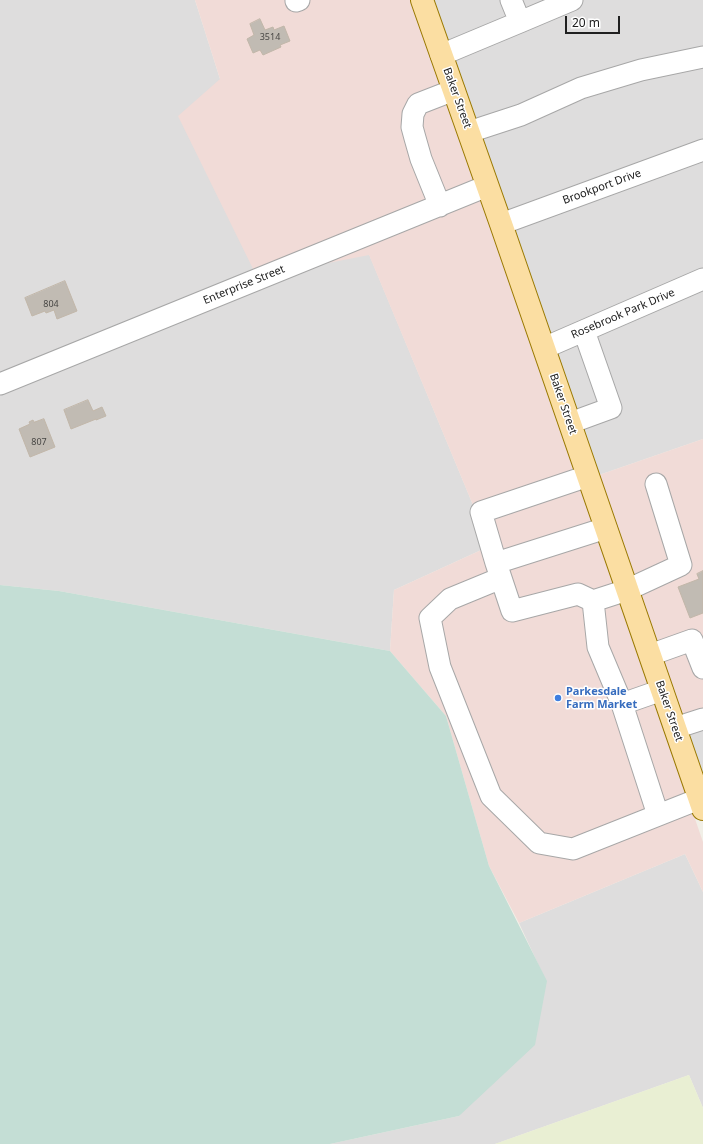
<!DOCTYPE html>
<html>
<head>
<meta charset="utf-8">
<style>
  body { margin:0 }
  #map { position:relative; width:703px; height:1144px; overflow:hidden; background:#f1efe7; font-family:"Noto Sans",sans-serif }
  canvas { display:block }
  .scale { position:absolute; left:565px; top:16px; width:55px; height:18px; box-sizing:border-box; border:2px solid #202020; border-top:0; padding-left:5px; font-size:12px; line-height:14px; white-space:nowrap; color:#202020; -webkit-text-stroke:3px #fff; paint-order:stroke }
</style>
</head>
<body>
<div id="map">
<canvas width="703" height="1144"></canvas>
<div class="scale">20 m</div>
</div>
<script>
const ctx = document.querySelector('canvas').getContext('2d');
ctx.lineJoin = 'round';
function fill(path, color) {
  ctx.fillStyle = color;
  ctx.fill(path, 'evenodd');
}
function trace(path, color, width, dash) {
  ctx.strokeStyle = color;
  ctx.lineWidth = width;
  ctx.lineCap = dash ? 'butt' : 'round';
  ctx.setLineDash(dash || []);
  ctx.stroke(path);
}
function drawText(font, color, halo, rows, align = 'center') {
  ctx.font = font + ' "Noto Sans",sans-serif';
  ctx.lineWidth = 3;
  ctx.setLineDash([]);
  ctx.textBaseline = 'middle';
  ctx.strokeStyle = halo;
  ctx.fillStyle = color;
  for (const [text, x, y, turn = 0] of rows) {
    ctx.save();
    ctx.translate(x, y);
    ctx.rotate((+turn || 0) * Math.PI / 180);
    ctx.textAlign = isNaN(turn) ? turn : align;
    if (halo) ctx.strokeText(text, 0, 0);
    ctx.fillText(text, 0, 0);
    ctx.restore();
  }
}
const residential = new Path2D(`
  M0 0H195L220 79 369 254 490 546 394 590 390 651 59 591 0 585Z
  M433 0H703V439L599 475Z
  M703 727V777L688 734Z
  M685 854 703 892V1108L689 1075 495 1144H330L459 1116 546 981 519 923Z`);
const commercial = new Path2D(`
  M195 0H410L478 190 703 842V892L685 854 519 923 489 866 446 716 390 651 394 590 490 546 369 255 257 277 178 116 220 79Z
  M703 439V727L688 734 599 475Z`);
const farmland = new Path2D(`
  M689 1075 703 1108V1144H495Z`);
const wetland = new Path2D(`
  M0 585 59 591 390 651 446 716 489 866 547 981 535 1045 459 1116 330 1144H0Z`);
const building = new Path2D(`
  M260 19 265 30 273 27 274 30 284 26 290 41 280 45 281 47 263 55 260 50 253 53 247 39 254 35 250 24Z
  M65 281 77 311 57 319 54 310 46 313 45 311 32 316 25 298Z
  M88 400 93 411 102 407 106 416 96 420V419L71 429 64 410Z
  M44 419 55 447 30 457 19 429 30 424 29 422 33 420 34 422Z
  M703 571V613L690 618 678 587 699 579 697 574Z`);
const minor = new Path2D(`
  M296 1 299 0
  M520 22 572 0
  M441 55 520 22 511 0
  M469 132 521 115 581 88 641 70 703 57
  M440 206 421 159 415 138 412 127 413 114 418 104 454 90
  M501 224 703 150
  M544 348 703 279
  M0 384 487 186
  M570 423 611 408 584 331
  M656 484 681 565 627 590 593 601 598 647 622 704 658 815
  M606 528 496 563 501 578 450 599 430 618 440 667 491 796 539 843 573 849 699 799
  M496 563 481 512 588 476
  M501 578 512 611 578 594 593 601
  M650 655 692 640 703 668
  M622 704 662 690
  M675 728 703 719`);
const major = new Path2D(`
  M422 0 501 224 703 809`);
const markers = [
  [558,698,4,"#3f7fe0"]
];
const numberNames = [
  ["3514",270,37],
  ["804",51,304],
  ["807",39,442]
];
const streetNames = [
  ["Baker Street",457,98,70],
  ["Brookport Drive",602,187,-20],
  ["Enterprise Street",244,285,-22],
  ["Rosebrook Park Drive",623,314,-23],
  ["Baker Street",563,404,71],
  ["Baker Street",669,711,71]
];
const shopNames = [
  ["Parkesdale",566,692],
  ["Farm Market",566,705]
];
fill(residential, '#dedddd');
fill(commercial, '#f1dbd7');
fill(farmland, '#e9efd3');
fill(wetland, '#c4ded5');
fill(building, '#c1bbb3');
trace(building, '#c2b7a9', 1);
trace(minor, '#a7a7a7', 23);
trace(major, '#9a7902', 24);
trace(minor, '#fff', 21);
trace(major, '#fbdea2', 22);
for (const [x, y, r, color] of markers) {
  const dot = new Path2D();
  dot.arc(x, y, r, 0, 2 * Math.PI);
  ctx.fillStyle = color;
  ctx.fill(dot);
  trace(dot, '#fff', 1.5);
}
drawText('9px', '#484745', null, numberNames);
drawText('11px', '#202020', '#fff', streetNames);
drawText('bold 11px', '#366cbe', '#fff', shopNames, 'left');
</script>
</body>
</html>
